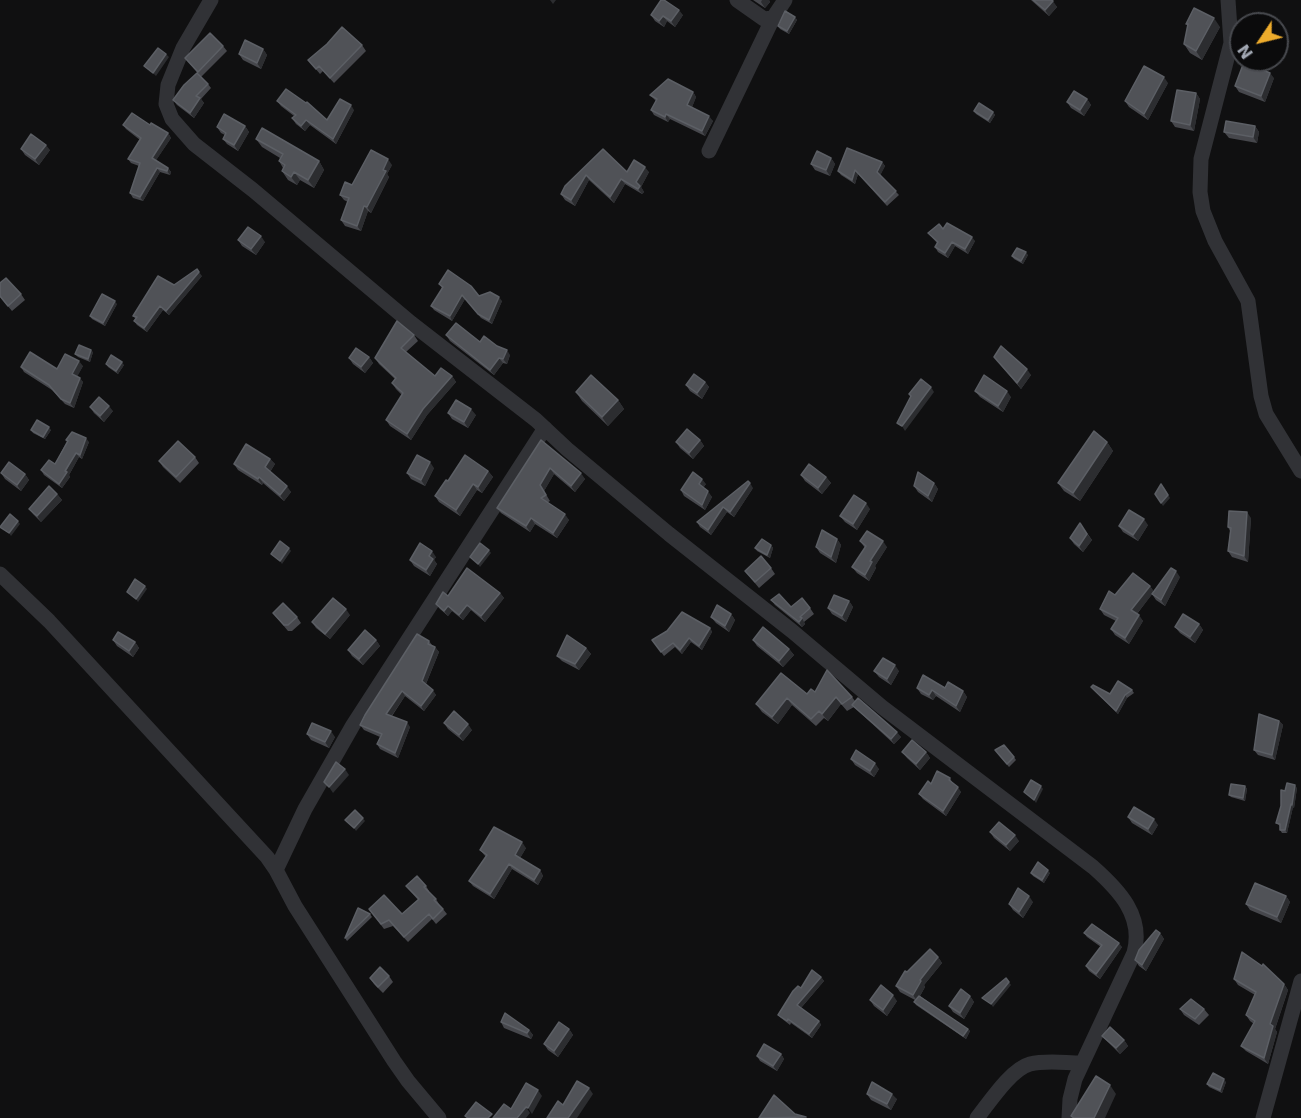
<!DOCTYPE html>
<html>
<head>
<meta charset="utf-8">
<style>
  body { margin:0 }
  #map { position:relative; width:1301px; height:1118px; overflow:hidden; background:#101011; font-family:"DejaVu Sans",sans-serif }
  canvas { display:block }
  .north { position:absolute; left:1229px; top:12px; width:60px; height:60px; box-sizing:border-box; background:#0b0b0c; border:2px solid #47494e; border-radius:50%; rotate:235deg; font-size:16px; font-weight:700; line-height:24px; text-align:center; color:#a1a7b2 }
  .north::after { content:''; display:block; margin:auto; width:21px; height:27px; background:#eeac2c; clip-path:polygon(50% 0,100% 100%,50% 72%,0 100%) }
</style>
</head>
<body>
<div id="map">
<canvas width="1301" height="1118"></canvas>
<div class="north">N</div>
</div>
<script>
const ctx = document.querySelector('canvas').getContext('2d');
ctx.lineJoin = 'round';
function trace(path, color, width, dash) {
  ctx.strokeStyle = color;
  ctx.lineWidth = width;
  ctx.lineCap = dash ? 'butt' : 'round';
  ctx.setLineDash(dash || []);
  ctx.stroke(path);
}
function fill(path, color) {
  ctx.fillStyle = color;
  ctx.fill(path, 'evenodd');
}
const street = new Path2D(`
  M211 0 183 48 168 85 166 104 172 119 194 144 253 190 411 323 536 420 567 449 669 534 792 631 882 707 1093 867C1119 890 1144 916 1134 953L1075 1079 1070 1099 1069 1118
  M737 0 764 19 773 18 785 0
  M1228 0 1231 43 1201 159 1200 192 1203 211 1215 241 1248 301 1261 396 1266 414 1301 471
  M709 151 773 18
  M0 574 49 621 267 857 276 870 295 906 394 1061 408 1081 439 1118
  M276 870 305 809 353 725 545 428
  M977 1118C989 1103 1011 1069 1030 1064 1046 1060 1065 1063 1082 1063
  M1263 1118 1301 981`);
const wall = new Path2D(`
  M753 0H769L770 2 765 8Z
  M1031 0H1051L1057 7 1049 16Z
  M651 15H683L675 27 667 21 664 27 655 21Z
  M795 17 797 20 789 34 780 29 778 26Z
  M1186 24 1220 27 1202 60 1190 53 1184 44 1188 26Z
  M1241 31V57L1238 56 1234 50Z
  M362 45 366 51 334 83 323 71 320 74 308 60Z
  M223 46 227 51 201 77 185 58Z
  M263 49 267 55 261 69 243 60 239 54Z
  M1274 78 1265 102 1239 92 1235 86Z
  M1168 83 1148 120 1129 107 1125 101Z
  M208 84 211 88 201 99 204 103 194 118 177 105 173 100Z
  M693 92 696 97 692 107 713 121 705 136 670 119 668 122 654 115 651 110 656 101 650 95Z
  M1196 93 1200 99 1194 131 1175 127 1171 121Z
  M1087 99 1091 105 1084 116 1071 108 1067 102Z
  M277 101 327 120 354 110 336 144 310 125 305 131 296 124 292 118 294 116 281 106Z
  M974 111 993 112 995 115 990 123 976 114Z
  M123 125H150L168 133 171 138 156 160 168 168 171 172 170 175 160 172 143 201 133 198 130 193 139 166 131 163 128 159 140 140 126 129Z
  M245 126 249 132 238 151 227 144 223 139 225 135 221 133 217 127Z
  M1255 126 1259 132 1257 143 1229 138 1224 132Z
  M256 139 319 161 324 170 314 188 300 180 297 185 288 180 282 171 283 168 279 161 280 158 262 147Z
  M21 149 50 150 39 165 25 155Z
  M603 149 627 172H649L641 187 644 192 642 194 625 184 614 203 589 180 575 206 565 200 561 194Z
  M831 158 835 164 830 176 815 170 811 164Z
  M882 162 885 166 880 175 899 195 887 206 858 174 855 184 841 175 838 171Z
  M392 165 387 174 389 177 371 213 368 211 361 231 345 226 341 220 348 202 344 200 340 195 352 185Z
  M943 229 975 241 968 254 955 246 948 258 938 252 935 247 937 243 928 233Z
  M238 240 265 242 256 255 242 246Z
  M1028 255 1023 264 1014 259 1012 256Z
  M202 276 169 315 163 310 147 332 137 325 134 321 136 319 133 316 174 285Z
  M0 283 21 294 25 300 12 311 0 297Z
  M439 284 479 296 502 301 492 324 481 318 465 299 452 321 434 310 431 306 442 288Z
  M117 304 105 326 92 319 90 316Z
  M414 335 418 341 406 352 435 376H452L456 382 427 415 411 440 390 426 386 420 402 395 396 389 392 383 395 379 379 364 375 358Z
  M446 335 480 342 510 355 507 364 503 363 494 375 450 341Z
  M93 352 90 362 78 357 75 354Z
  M369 357 373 363 365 373 353 364 349 358Z
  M994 357 1031 375 1021 389 999 363Z
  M106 364 124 365 118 374 108 367Z
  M83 366 77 376 83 382 74 408 65 404 52 390 24 372 21 367 57 369Z
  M705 382 709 387 702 399 690 391 686 385Z
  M975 391 1011 397 1003 412 980 397Z
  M576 392 618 400 624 409 608 426 582 401Z
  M90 407 113 411 104 422 94 413Z
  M448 413 476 415 468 428 452 419Z
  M31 430H51L45 439 33 433Z
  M66 440 89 442 82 459 79 457 69 475 70 477 62 488 44 475 41 470 55 464 67 441Z
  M541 440 585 479 575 492 554 474 544 491 550 501 547 503 569 520 557 538 535 524 530 532 501 513 497 508Z
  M700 440 704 446 693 459 680 448 676 442Z
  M1107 442 1113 451 1080 501 1064 491 1058 483Z
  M195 457 199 463 180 483 163 467 159 461Z
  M270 459 275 464 270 472 291 492 284 501 263 483 262 485 238 470 234 464Z
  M434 468 425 486 411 479 407 473Z
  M488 471 493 477 482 493 477 490 460 516 439 502 435 496 448 481Z
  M1 473 25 474 29 480 21 491 5 479Z
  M801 475 826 477 831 483 822 494 805 481Z
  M934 483 938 489 932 502 918 492 914 486Z
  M706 484 703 488 712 497 705 510 684 496 681 490Z
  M753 488 734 517 727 512 711 535 700 527 697 522Z
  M57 494 62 500 41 522 33 514 29 509Z
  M870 509 857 530 845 522 840 516Z
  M1251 518 1248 562 1232 557 1228 551 1230 531 1228 527Z
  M1080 523 1092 540 1083 552 1074 544 1070 538Z
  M1148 525 1138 541 1123 532 1119 526Z
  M837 539 841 545 836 563 820 553 816 547Z
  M860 541 887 547 875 566 876 568 869 581 857 573 852 567 865 548Z
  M771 545 773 548 770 558 757 551 755 548Z
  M436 557 434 560 437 564 430 576 414 566 410 560Z
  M771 568 775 574 759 588 745 571Z
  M1180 577 1165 606 1156 600 1152 594 1137 614 1143 621 1129 644 1115 635 1111 629 1116 621 1104 615 1100 609 1115 595 1150 586 1154 592Z
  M500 593 504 598 485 622 471 610 463 620 452 611 448 616 440 609 436 604 448 596Z
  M771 600 791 607 810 608 814 614 804 622 805 624 802 627 775 605Z
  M849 601 853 607 846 622 832 614 828 608Z
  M273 613 297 617 301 623 292 631H288Z
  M731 614 735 620 729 632 716 623 711 617Z
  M350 615 330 639 316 628 312 622Z
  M1199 624 1203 630 1195 643 1180 633 1175 627Z
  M710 628 712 632 702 650 691 642 682 654 675 647 664 656 652 640Z
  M113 640 135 642 139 648 133 657 117 646Z
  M376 640 380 646 363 665 352 656 348 650Z
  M753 640 789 649 794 655 783 667 757 646Z
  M429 641 432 645 435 647 439 652 426 684 436 695 424 711 405 696 392 716 410 727 398 758 380 749 377 744 380 737 364 730 360 725Z
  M586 648 591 654 579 670 562 661 557 656Z
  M874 671H899L891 685 879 677Z
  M1091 687 1110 694 1132 690 1134 693 1127 698 1118 714Z
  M917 688H945L963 691 967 697 960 712 936 696 933 700 921 694Z
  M815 692 852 697 855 701 901 737 894 744 854 707 847 711 841 704 828 721 824 718 816 726 792 705 778 724 762 712 756 704Z
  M1279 721 1283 725 1275 760 1258 755 1254 750Z
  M444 723 472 730 463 741 448 729Z
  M307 734 335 737 329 748 311 740Z
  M902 752H926L930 758 920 770 907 758Z
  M997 753 1014 757 1016 760 1009 767Z
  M851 759 879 769 874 777 855 765Z
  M950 778 953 784 961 792 946 816 923 799 919 794 931 784Z
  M1245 786 1247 789 1245 801 1231 797 1229 795Z
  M1297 788 1294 808 1293 807 1287 833H1282L1280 830V826L1276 823 1285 791Z
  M1128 817 1158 825 1152 835 1132 823Z
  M990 832 1019 841 1010 851 994 838Z
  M526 848 520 858 540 870 543 876 538 885 512 869 494 899 473 886 469 881 486 857 480 850Z
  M1031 873H1050L1044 883 1033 876Z
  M406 886H426L429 891V892L436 899 439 904 447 914 436 924 432 919 408 942 393 926 384 929 369 909 402 914 418 900Z
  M1286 896 1290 902 1281 923 1250 910 1246 904Z
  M1033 902 1023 918 1013 910 1009 904Z
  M370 914 372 917 347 941 345 938Z
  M1084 933 1122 947 1100 979 1089 971 1086 966 1101 947 1087 937Z
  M1160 933 1164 939 1146 971 1139 966 1135 960Z
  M938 957 942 963 924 985 925 987 920 996 970 1031 966 1039 916 1005 914 1002 915 1000 900 992 896 986 907 972Z
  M389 976 393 982 383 993 374 984 370 978Z
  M821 977 824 981 801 1008 819 1021 821 1025 812 1038 791 1023 790 1025 781 1018 778 1015 801 988Z
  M1234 979 1284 984 1288 990 1275 1029 1277 1032 1268 1064 1246 1051 1241 1046 1254 1024 1250 1021 1246 1015 1255 995 1238 985Z
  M970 996 974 1002 964 1019 953 1012 949 1006Z
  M870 1000 897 1001 887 1016 874 1006Z
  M1180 1009H1204L1209 1015 1199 1025 1184 1015Z
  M501 1022 529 1030 533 1035 531 1039 504 1028Z
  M569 1029 573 1035 558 1057 548 1050 544 1044Z
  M1102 1036 1124 1040 1128 1046 1120 1054Z
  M781 1054 784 1059 777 1071 760 1061 757 1056Z
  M1226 1082 1222 1093 1209 1087 1207 1084Z
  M867 1094 897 1099 891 1110 871 1100Z`);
const shadedWall = new Path2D(`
  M550 0H556L553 4Z
  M762 0H769L770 2 765 8 761 2Z
  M1053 1 1057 7 1049 16 1045 10Z
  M679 10 683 15 675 27 671 21Z
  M663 16 667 21 664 27 659 21Z
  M795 17 797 20 789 34 787 31Z
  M1214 18 1220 27 1202 60 1196 51Z
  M263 49 267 55 261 69 257 63Z
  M166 54 169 57 156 76 153 73Z
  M1270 73 1274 78 1265 102 1261 96Z
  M1164 77 1168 83 1148 120 1144 114Z
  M693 92 696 97 691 110 687 105Z
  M1196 93 1200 99 1194 131 1190 125Z
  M200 98 204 103 194 118 190 113Z
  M1087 99 1091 105 1084 116 1080 110Z
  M351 105 354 110 336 144 333 139Z
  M993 112 995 115 990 123 988 120Z
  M666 114 670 119 668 122 665 117Z
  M709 116 713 121 705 136 702 131Z
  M306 120 310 125 305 131 301 126Z
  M245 126 249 132 238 151 234 145Z
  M1255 126 1259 132 1257 143 1253 137Z
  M168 133 171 138 155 162 152 158Z
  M46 145 50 150 39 165 35 159Z
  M831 158 835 164 830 176 826 170Z
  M388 159 392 165 387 174 389 177 371 213 367 207 383 170Z
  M319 161 324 170 314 188 308 180Z
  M882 162 885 166 880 176 877 172Z
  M645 167 649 172 641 187 644 192 642 194 638 189 636 182Z
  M157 168 160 172 143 201 140 197Z
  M168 168 171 172 170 175 167 171Z
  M855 170 858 174 855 184 852 180Z
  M294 172 300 180 297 185 291 177Z
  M586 175 589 180 575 206 571 200Z
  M621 179 625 184 614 203 610 197Z
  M364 206 368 211 361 231 357 226Z
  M261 236 265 242 256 255 251 249Z
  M972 237 975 241 968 254 965 249Z
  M952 242 955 246 948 258 945 253Z
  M1026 252 1028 255 1023 264 1021 261Z
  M199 272 202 276 169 315 166 311Z
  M462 295 465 299 452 321 450 316Z
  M499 297 502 301 492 324 489 320Z
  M115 301 117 304 105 326 103 323Z
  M160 306 163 310 147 332 144 328Z
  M91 350 93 352 90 362 88 359Z
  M507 350 510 355 507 364 503 359Z
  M369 357 373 363 365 373 361 367Z
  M499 358 503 363 494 375 490 370Z
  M79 361 83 366 76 379 72 374Z
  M122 362 124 365 118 374 116 371Z
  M1027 369 1031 375 1021 389 1017 383Z
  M452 376 456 382 427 415 411 440 407 434 423 409Z
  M80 378 83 382 74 408 70 403Z
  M705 382 709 387 702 399 697 393Z
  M931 387 934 392 905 431 902 426Z
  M1007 391 1011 397 1003 412 998 406Z
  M618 400 624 409 608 426 602 417Z
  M109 406 113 411 104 422 100 416Z
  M471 409 476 415 468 428 464 422Z
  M49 427 51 430 45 439 43 437Z
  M86 438 89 442 82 459 80 455Z
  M700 440 704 446 693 459 689 453Z
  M1107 442 1113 451 1080 501 1073 493Z
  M76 453 79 457 69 475 70 477 62 488 59 484Z
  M270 459 275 464 269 473 265 467Z
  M430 462 434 468 425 486 421 480Z
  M550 468 554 474 544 491 550 501 540 485Z
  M488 471 493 477 482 493 478 487Z
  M581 473 585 479 575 492 571 486Z
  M25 474 29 480 21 491 17 485Z
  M259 477 263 483 262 485 258 479Z
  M826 477 831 483 822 494 818 488Z
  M702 479 706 484 702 489 699 484Z
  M750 483 753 488 734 517 730 512Z
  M934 483 938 489 932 502 928 496Z
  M473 484 477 490 460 516 456 510Z
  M287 486 291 492 284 501 280 495Z
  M1164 487 1170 498 1163 506 1161 503Z
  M708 491 712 497 705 510 702 505Z
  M57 494 62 500 41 522 37 516Z
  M866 503 870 509 857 530 853 524Z
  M723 507 727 512 711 535 708 530Z
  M1247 512 1251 518 1248 562 1244 556Z
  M565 514 569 520 557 538 553 533Z
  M531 518 535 524 530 532 526 526Z
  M1144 519 1148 525 1138 541 1133 535Z
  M18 521 20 524 11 536 9 533Z
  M1087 534 1092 540 1083 552 1079 546Z
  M837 539 841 545 836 563 831 557Z
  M883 541 887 547 875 566 876 568 869 581 865 575 870 561Z
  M771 545 773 548 770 558 767 555Z
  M289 548 291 551 282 564 280 561Z
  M489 550 491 553 480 567 478 564Z
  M432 551 436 557 434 560 437 564 430 576 426 570 429 556Z
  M1176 571 1180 577 1165 606 1161 600Z
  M145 586 147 589 138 602 136 599Z
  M1150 586 1154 592 1135 616 1131 610Z
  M500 593 504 598 485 622 481 616Z
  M849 601 853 607 846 622 842 616Z
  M467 605 471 610 463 620 459 615Z
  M448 606 452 611 448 616 444 611Z
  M346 609 350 615 330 639 325 634Z
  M731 614 735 620 729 632 725 626Z
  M1139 615 1143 621 1129 644 1125 638Z
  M802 618 805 624 802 627 799 622Z
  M1199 624 1203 630 1195 643 1190 637Z
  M710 628 712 632 702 650 699 646Z
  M689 638 691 642 682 654 680 650Z
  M376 640 380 646 363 665 359 659Z
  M135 642 139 648 133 657 129 651Z
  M435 647 439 652 425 686 422 681Z
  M586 648 591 654 579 670 575 664Z
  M789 649 794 655 783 667 779 661Z
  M895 665 899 671 891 685 887 679Z
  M433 690 436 695 424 711 421 706Z
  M932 690 936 696 933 700 929 695Z
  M402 691 405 696 390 718 386 714Z
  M963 691 967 697 960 712 956 706Z
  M1125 695 1127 698 1118 714 1116 711Z
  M836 697 841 704 828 721 822 714Z
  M787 698 792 705 778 724 772 717Z
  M1279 721 1283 725 1275 760 1272 755Z
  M407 722 410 727 398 758 395 753Z
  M468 724 472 730 463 741 459 735Z
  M331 731 335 737 329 748 325 742Z
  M897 732 901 737 894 744 891 739Z
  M926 752 930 758 920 770 916 764Z
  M875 763 879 769 874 777 870 771Z
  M345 769 349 775 333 793 329 787Z
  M1295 785 1297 788 1294 808 1292 805Z
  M1041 786 1043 789 1036 803 1034 800Z
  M1245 786 1247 789 1245 801 1243 798Z
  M958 787 961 792 946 816 943 811Z
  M1291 804 1293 807 1287 833 1285 830Z
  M363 818 365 821 356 831 354 828Z
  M1154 819 1158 825 1152 835 1148 829Z
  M1015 835 1019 841 1010 851 1006 845Z
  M522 842 526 848 519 860 515 855Z
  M509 864 512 869 494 899 490 894Z
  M540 870 543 876 538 885 534 880Z
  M1048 870 1050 873 1044 883 1042 880Z
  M1029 896 1033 902 1023 918 1019 912Z
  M1286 896 1290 902 1281 923 1277 917Z
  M1160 933 1164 939 1146 971 1142 965Z
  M1119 943 1122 947 1100 979 1096 974Z
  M938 957 942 963 924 985 925 987 917 1001 913 995 920 980Z
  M821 977 824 981 800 1009 797 1005Z
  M1009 982 1011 985 993 1007 991 1004Z
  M1284 984 1288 990 1275 1029 1277 1032 1268 1064 1264 1058 1270 1024Z
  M893 995 897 1001 887 1016 883 1010Z
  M970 996 974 1002 964 1019 960 1013Z
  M819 1021 821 1025 812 1038 809 1034Z
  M569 1029 573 1035 558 1057 554 1051Z
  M968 1029 970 1031 966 1039 963 1036Z
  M529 1030 533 1035 531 1039 527 1033Z
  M1124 1040 1128 1046 1120 1054 1116 1048Z
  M781 1054 784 1059 777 1071 773 1066Z
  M1224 1079 1226 1082 1222 1093 1220 1090Z
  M1110 1085 1116 1094 1105 1118H1094Z
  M589 1088 593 1094 577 1118H568Z
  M538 1090 542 1096 532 1114 528 1108Z
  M892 1094 897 1099 891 1110 887 1104Z
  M526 1107 530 1113 526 1118H517Z`);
const building = new Path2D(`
  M661 0H664L679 10 671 21 663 16 659 21 651 15Z
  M1033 0H1051L1053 1 1045 10Z
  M1194 8 1214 18 1196 51 1184 44 1188 24H1186Z
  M785 11 795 17 787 31 778 26Z
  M342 27 362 45 330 78 319 66 316 69 308 60 327 44Z
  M1236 30 1241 31V51L1234 50Z
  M210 33 223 46 198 72 185 58Z
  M245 40 263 49 257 63 239 54Z
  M158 48 166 54 153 73 144 66Z
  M1244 62 1270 73 1261 96 1235 86Z
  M1144 66 1164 77 1144 114 1125 101Z
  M197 73 208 84 196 96 200 98 190 113 173 100 184 85Z
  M668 79 693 92 687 105 709 116 702 131 666 114 665 117 651 110 657 99 650 95Z
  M286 89 306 103 307 102 327 120 340 99 351 105 333 139 306 120 301 126 292 118 296 115 277 101Z
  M1177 90 1196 93 1190 125 1171 121Z
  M1074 91 1087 99 1080 110 1067 102Z
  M979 103 993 112 988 120 974 111Z
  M132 113 150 125 151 123 168 133 152 158 168 168 167 171 157 168 140 197 130 193 140 163 128 159 141 138 123 125Z
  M224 114 245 126 234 145 223 139 226 133 217 127Z
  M1226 121 1255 126 1253 137 1224 132Z
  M262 128 319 161 308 180 294 172 291 177 282 171 285 165 279 161 283 154 256 139Z
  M31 134 46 145 35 159 21 149Z
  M847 148 882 162 877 172 896 191 885 202 855 170 852 180 838 171Z
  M603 149 627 172 634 160 645 167 636 182 640 186 638 189 621 179 610 197 586 175 571 200 561 194 565 186Z
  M371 150 388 159 383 170 386 171 367 207 364 206 357 226 341 220 349 198 340 195 345 182 352 185Z
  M817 151 831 158 826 170 811 164Z
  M947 223 972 237 965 249 952 242 945 253 935 247 938 242 928 233 939 224 943 229Z
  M248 227 261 236 251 249 238 240Z
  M1017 248 1026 252 1021 261 1012 256Z
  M197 269 199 272 166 311 160 306 144 328 134 321 137 317 133 316 158 276 174 285Z
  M448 270 471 286 479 296 490 292 499 297 489 320 478 314 462 295 450 316 431 306 443 287 439 284Z
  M6 278 21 294 8 306 0 296V283Z
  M102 294 115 301 103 323 90 316Z
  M397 321 414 335 401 348 435 376 441 368 452 376 423 409 407 434 386 420 403 393 392 383 396 378 375 358Z
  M456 323 480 342 484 336 497 346 507 350 503 359 499 358 490 370 446 335Z
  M79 345 91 350 88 359 75 354Z
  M1001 346 1027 369 1017 383 994 357Z
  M356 348 369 357 361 367 349 358Z
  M30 352 57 369 65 354 79 361 72 374 80 378 70 403 61 399 49 385 21 367Z
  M111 355 122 362 116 371 106 364Z
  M694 374 705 382 697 393 686 385Z
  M591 375 618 400 602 417 576 392Z
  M984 375 1007 391 998 406 975 391Z
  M921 379 931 387 902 426 897 423 911 396 909 394Z
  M99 397 109 406 100 416 90 407Z
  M456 400 471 409 464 422 448 413Z
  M37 420 49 427 43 437 31 430Z
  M687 429 700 440 689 453 676 442Z
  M1094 431 1107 442 1073 493 1058 483Z
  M72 432 86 438 80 455 76 453 65 471 67 472 59 484 41 470 49 460 55 464 68 441 66 440Z
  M541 440 581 473 571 486 550 468 540 485 546 495 541 498 565 514 553 533 531 518 526 526 497 508Z
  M178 441 195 457 176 477 159 461Z
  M246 444 270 459 265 467 287 486 280 495 259 477 258 479 234 464Z
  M417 455 430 462 421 480 407 473Z
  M465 455 488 471 478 487 473 484 456 510 435 496 446 480 448 481Z
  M9 462 25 474 17 485 1 473Z
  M809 464 826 477 818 488 801 475Z
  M693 472 702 479 699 484 708 491 702 505 681 490Z
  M918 472 934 483 928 496 914 486Z
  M748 481 750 483 730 512 723 507 708 530 697 522Z
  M1161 484 1168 495 1161 503 1155 494Z
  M49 486 57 494 37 516 29 509Z
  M854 495 866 503 853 524 840 516Z
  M1129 510 1144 519 1133 535 1119 526Z
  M1229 511 1247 512 1244 556 1228 551 1231 528 1228 527Z
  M10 514 18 521 9 533 0 527Z
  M1080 523 1087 534 1079 546 1070 538Z
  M822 530 837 539 831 557 816 547Z
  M867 531 883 541 870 561 872 562 865 575 852 567 866 546 860 541Z
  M762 539 771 545 767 555 755 548Z
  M280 541 289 548 280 561 271 554Z
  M420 543 432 551 429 556 433 559 426 570 410 560Z
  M480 543 489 550 478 564 470 557Z
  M761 556 771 568 755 582 745 571Z
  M467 568 500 593 481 616 467 605 459 615 448 606 444 611 436 604 443 592 448 596Z
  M1171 568 1176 571 1161 600 1152 594Z
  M1133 573 1150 586 1131 610 1139 615 1125 638 1111 629 1118 618 1100 609 1109 591 1115 595Z
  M135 579 145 586 136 599 127 592Z
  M779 594 791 607 802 598 810 608 800 617 802 618 799 622 771 600Z
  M834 595 849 601 842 616 828 608Z
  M333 598 346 609 325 634 312 622Z
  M283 603 297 617 288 625H284L273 613Z
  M717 605 731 614 725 626 711 617Z
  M682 612 710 628 699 646 689 638 680 650 673 643 661 652 652 640 667 631Z
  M1183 614 1199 624 1190 637 1175 627Z
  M763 627 789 649 779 661 753 640Z
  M365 630 376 640 359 659 348 650Z
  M118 632 135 642 129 651 113 640Z
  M417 634 429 641 428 644 435 647 422 681 433 690 421 706 402 691 386 714 407 722 395 753 377 744 382 734 360 725 365 715Z
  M567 635 586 648 575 664 557 656Z
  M883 658 895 665 887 679 874 671Z
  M827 670 852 697 842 704 836 697 822 714 819 711 811 719 787 698 772 717 756 704 781 673 807 694 811 689 815 692Z
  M923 675 945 688 948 682 963 691 956 706 932 690 929 695 917 688Z
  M1118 681 1132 690 1125 695 1116 711 1091 687 1093 685 1110 694Z
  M858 698 897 732 891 739 852 705Z
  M454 711 468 724 459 735 444 723Z
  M1259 714 1279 721 1272 755 1254 750Z
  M312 723 331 731 325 742 307 734Z
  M912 740 926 752 916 764 902 752Z
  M1004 745 1014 757 1007 764 995 750Z
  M856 750 875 763 870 771 851 759Z
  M336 762 345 769 329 787 324 782Z
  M937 771 950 778 949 780 958 787 943 811 919 794 928 781 931 784Z
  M1031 780 1041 786 1034 800 1024 792Z
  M1287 783 1295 785 1292 805 1291 804 1285 830H1280V824L1276 823 1281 806V790L1285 791Z
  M1231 784 1245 786 1243 798 1229 795Z
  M1134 807 1154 819 1148 829 1128 817Z
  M355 810 363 818 354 828 345 820Z
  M999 822 1015 835 1006 845 990 832Z
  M494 827 522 842 515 855 540 870 534 880 509 864 490 894 469 881 487 855 480 850Z
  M1038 862 1048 870 1042 880 1031 873Z
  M417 876 426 886 424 887 436 899 434 900 443 909 433 919 429 914 404 937 389 920 381 924 369 909 384 895 402 914 419 899 406 886Z
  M1255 883 1286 896 1277 917 1246 904Z
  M1018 888 1029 896 1019 912 1009 904Z
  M358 908 370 914 345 938Z
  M1092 924 1119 943 1096 974 1086 966 1102 945 1084 933Z
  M1156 930 1160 933 1142 965 1135 960 1139 950Z
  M930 949 938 957 920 980 921 981 913 995 896 986 905 971 907 972Z
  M1242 952 1262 966 1263 964 1284 984 1270 1024 1273 1026 1264 1058 1241 1046 1255 1021 1246 1015 1256 992 1234 979Z
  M380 967 389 976 378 987 370 978Z
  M812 970 821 977 797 1005 819 1021 809 1034 788 1019 787 1021 778 1015 793 991 798 986 801 988Z
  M1006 978 1009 982 991 1004 982 998Z
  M881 985 893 995 883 1010 870 1000Z
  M961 989 970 996 960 1013 949 1006Z
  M919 996 968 1029 963 1036 914 1002Z
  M1191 999 1204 1009 1195 1019 1180 1009Z
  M505 1013 529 1030 527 1033 501 1022Z
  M559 1022 569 1029 554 1051 544 1044Z
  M1110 1027 1124 1040 1116 1048 1102 1036Z
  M764 1044 781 1054 773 1066 757 1056Z
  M1213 1073 1224 1079 1220 1090 1207 1084Z
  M1096 1076 1110 1085 1094 1118H1074L1071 1116Z
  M577 1081 589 1088 568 1118H547L558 1101 563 1105Z
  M872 1082 892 1094 887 1104 867 1094Z
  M526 1083 538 1090 528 1108 526 1107 517 1118H493L504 1104 511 1109Z
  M774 1095 795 1114 806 1117 759 1118Z
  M476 1102 492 1114 488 1118H468L465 1116Z`);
trace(street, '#313236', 15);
fill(wall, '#46474c');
fill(shadedWall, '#2c2d30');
fill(building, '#505257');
trace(building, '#5c5f65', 1.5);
</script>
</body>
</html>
